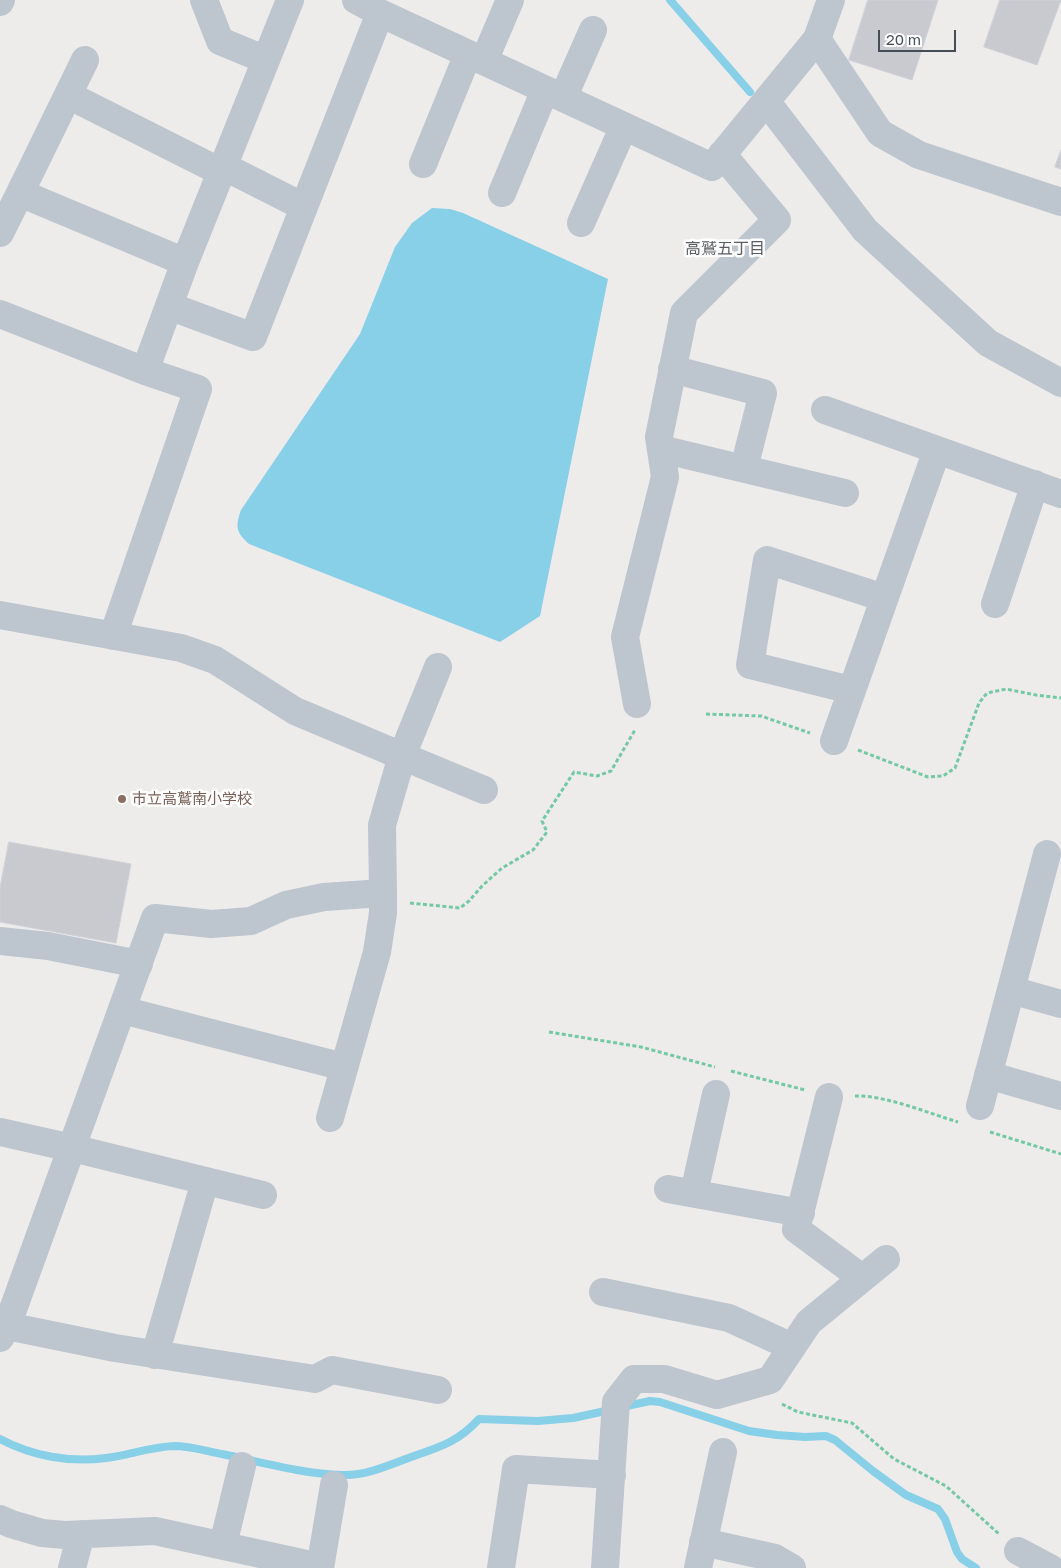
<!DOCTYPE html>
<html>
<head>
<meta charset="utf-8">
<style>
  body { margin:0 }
  #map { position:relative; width:1061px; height:1568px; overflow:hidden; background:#eeebeb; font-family:"Golos Text",sans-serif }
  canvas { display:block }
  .scale { position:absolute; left:878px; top:30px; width:78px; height:22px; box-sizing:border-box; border:2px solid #454e58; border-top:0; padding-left:6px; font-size:15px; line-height:18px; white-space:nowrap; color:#454e58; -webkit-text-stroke:4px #fff; paint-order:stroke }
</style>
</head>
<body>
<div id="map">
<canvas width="1061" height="1568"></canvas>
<div class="scale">20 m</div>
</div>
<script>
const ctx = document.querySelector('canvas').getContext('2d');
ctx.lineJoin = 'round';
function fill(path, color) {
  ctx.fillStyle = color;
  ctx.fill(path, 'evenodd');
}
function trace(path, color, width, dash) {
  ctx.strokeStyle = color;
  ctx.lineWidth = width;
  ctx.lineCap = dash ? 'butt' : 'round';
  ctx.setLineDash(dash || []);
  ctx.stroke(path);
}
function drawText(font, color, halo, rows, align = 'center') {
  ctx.font = font + ' "Golos Text","Noto Sans JP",sans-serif';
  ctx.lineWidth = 5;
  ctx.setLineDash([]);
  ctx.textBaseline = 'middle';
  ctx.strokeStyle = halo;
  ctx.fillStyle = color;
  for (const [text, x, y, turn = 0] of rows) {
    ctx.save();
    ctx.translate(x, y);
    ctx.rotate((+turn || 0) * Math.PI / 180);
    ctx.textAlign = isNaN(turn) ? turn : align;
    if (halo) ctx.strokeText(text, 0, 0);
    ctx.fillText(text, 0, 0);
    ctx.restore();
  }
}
const water = new Path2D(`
  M432 208 450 209 463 213 608 279 540 616 500 642 249 544C236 532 235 527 241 510L360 334 395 247 412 223Z`);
const stream = new Path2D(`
  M670 0 750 92
  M622 1407 650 1401 660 1402 749 1431 777 1435 805 1437 826 1436 835 1440 873 1471 906 1495 938 1509 945 1519 957 1552 962 1559 976 1568
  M0 1439C32 1456 70 1463 106 1458 129 1455 150 1447 174 1446 190 1446 206 1451 222 1454 261 1462 302 1474 342 1475 365 1476 390 1465 411 1457 440 1447 458 1442 479 1419L538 1421 573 1418 610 1410`);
const building = new Path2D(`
  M868 0H938L912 80 849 60Z
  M1000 0H1061L1037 65 984 47Z
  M1061 150V169L1055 167Z
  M9 842 131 864 116 943 0 922V888Z`);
const path = new Path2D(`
  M706 714 761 716 810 733
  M858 750 928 777 943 776 955 768 979 703 987 693 1006 689 1036 695 1061 698
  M410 903 460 908 469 901 482 886 502 868 533 850 547 832 542 821 574 772 597 776 611 771 635 730
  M549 1032 641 1047 715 1067
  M731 1071 805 1090
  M855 1096C885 1095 928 1113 958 1122
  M990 1132 1061 1154
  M782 1404 798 1412 852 1423 894 1459 946 1486 999 1534`);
const minor = new Path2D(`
  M204 0 220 41 266 60
  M356 0 380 13 712 167 817 39
  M831 0 817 39 880 133 919 155 1061 202
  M0 2 1 0
  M484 61 510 0
  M68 95 221 172
  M563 98 593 30
  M766 101 865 230 988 343 1061 383
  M423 164 468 54
  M223 166 304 207
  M20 193 85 60
  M502 193 545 90
  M581 223 624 126
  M0 233 20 193 185 262
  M169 306 253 337 380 13
  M0 314 145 371 198 389 113 636
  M672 369 763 393 744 468
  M145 371 185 262 290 0
  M825 410 1061 494
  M661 449 845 493
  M995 604 1035 484
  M0 615 181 648 215 660 295 711 402 756 382 825 383 893 324 897 286 905 251 921 211 924 155 918 7 1326 0 1338
  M438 667 402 756 484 790
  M851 690 750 665 767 560 884 598
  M637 704 625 637 665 477 659 437 684 313 777 220 722 154
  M834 741 937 450
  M0 941 48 946 139 964
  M1011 990 1061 1004
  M122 1010 344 1067
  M988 1075 1061 1096
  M829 1097 796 1229 862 1278
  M980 1106 1047 854
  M330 1118 377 952 383 913V893
  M0 1132 72 1148 263 1195
  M668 1189 801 1213
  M694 1193 716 1094
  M603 1292 729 1318 792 1347
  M7 1326 115 1348 315 1379 332 1370 438 1390
  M155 1355 205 1181
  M0 1519 11 1524 42 1533 65 1535 155 1531 320 1567
  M703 1542 775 1558 792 1568
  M223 1545 242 1466
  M1018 1551 1050 1568
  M72 1568 81 1534
  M320 1568 334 1485
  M501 1568 516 1469 612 1475
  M605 1568 616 1402 634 1379H664L717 1395 770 1380 809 1322 886 1259
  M698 1568 723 1452`);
const markers = [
  [122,799,5,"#8d6e63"]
];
const educationNames = [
  ["市立高鷲南小学校",132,799]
];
const neighbourhoodNames = [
  ["高鷲五丁目",725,249]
];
fill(water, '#88cfe8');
trace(stream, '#88cfe8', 8);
fill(building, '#c8cad0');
trace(building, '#cfd1d7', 1);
trace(path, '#73c9a3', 3, [4, 2.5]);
trace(minor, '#bdc5ce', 28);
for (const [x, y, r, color] of markers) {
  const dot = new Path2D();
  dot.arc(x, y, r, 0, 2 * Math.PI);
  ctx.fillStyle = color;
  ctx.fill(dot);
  trace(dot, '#fff', 2);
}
drawText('15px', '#785e54', '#fff', educationNames, 'left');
drawText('16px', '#595c60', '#fff', neighbourhoodNames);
</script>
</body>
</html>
